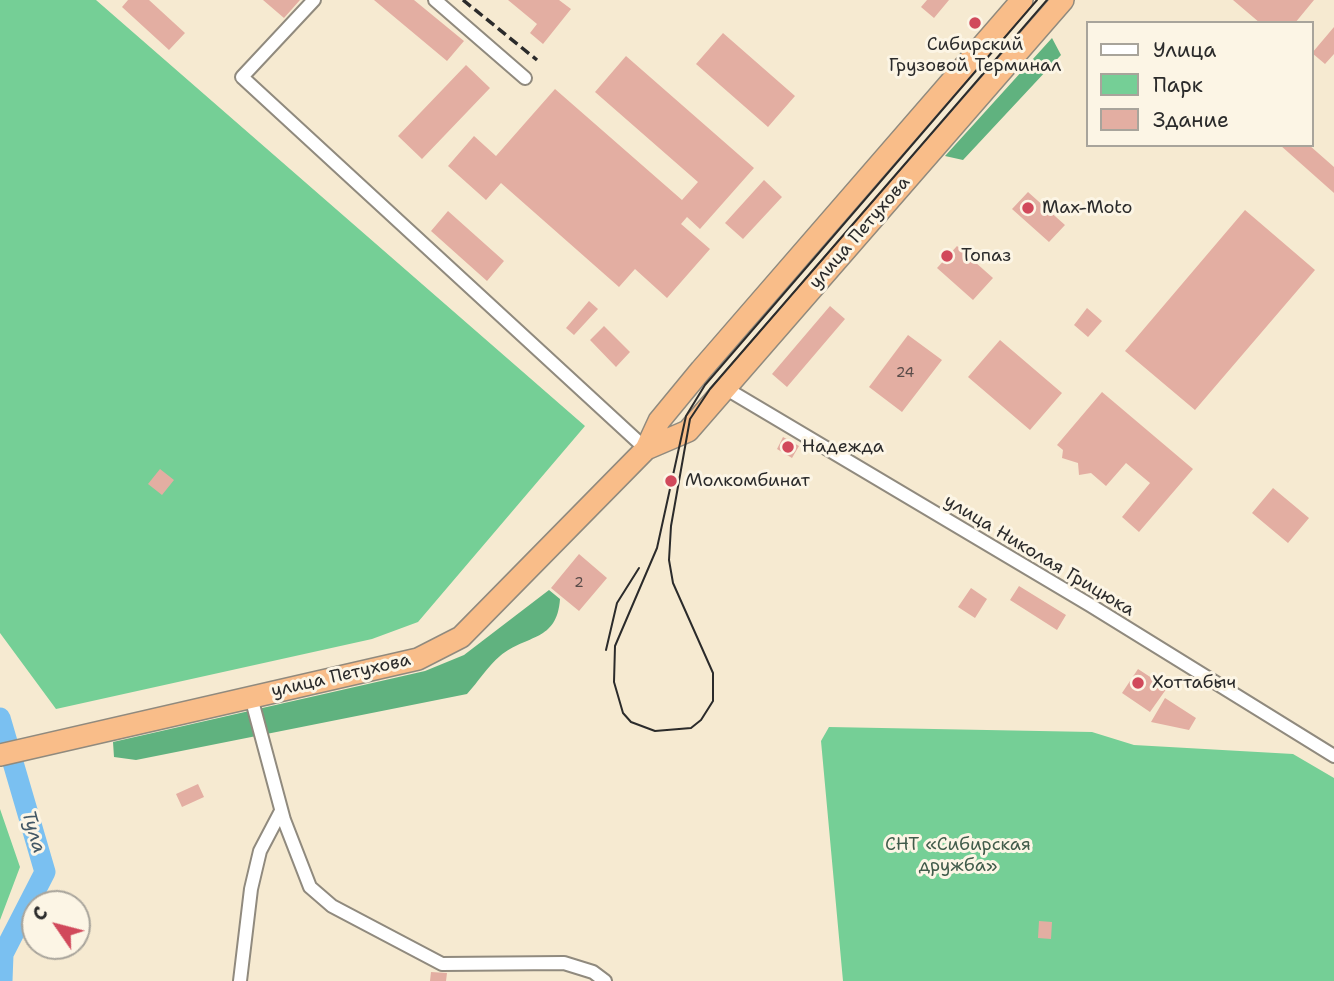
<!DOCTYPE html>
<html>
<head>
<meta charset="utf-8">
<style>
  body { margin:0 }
  #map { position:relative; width:1334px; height:981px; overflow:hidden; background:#f6ead1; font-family:"Shantell Sans",sans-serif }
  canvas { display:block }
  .legend { position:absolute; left:1086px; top:21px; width:228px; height:126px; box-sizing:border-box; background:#fcf5e5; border:2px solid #a8a49b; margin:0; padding:9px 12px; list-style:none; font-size:21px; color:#2b2b2b }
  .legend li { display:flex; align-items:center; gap:14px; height:35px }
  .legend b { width:35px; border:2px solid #a8a49b }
  .north { position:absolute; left:21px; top:890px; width:70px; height:70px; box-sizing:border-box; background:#fcf5e5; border:2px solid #a8a49b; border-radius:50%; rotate:305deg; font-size:19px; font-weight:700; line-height:28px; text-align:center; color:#2b2b2b }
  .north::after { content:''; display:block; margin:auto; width:24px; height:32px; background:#d1495b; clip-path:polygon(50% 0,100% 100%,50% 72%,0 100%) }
</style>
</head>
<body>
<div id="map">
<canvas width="1334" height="981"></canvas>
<ul class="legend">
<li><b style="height:9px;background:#fff"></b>Улица</li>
<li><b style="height:19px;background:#75cf96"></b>Парк</li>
<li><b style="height:19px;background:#e3aea2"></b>Здание</li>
</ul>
<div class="north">С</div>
</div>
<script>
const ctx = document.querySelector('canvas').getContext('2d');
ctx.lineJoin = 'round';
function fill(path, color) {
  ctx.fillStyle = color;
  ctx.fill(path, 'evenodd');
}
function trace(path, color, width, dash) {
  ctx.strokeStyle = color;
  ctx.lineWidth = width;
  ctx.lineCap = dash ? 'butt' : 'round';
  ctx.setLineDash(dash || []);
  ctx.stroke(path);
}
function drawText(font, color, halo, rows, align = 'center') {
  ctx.font = font + ' "Shantell Sans",sans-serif';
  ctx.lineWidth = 6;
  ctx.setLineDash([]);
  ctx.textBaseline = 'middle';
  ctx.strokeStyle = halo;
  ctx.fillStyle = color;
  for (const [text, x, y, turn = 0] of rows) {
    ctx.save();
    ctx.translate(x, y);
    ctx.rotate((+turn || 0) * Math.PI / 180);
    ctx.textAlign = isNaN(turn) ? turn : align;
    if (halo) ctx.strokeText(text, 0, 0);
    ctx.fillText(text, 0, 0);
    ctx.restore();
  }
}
const green = new Path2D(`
  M0 0H96L585 426 418 622 372 639 56 709 0 633Z
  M829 727 1092 732 1134 745 1293 754 1334 778V981H843L821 741Z
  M0 809 20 867 0 920Z`);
const forest = new Path2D(`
  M1052 38 1061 55 963 160 945 156Z
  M549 590 560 599C557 642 527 634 500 656 488 666 478 682 467 694L136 760 114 757 113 742 425 671 464 655Z`);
const river = new Path2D(`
  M0 718 45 872 3 954 2 981`);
const building = new Path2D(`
  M128 0H149L185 33 169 50 122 7Z
  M263 0H300L284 18Z
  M374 0H414L464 41 447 61Z
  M508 0H559L571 9 543 44 530 33 537 24Z
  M927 0H949L934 18 921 7Z
  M1233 0H1314L1295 23H1260Z
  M1334 27V54L1325 64 1312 53Z
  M723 33 795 96 768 127 696 64Z
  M626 56 754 168 700 229 687 217 681 224 710 249 667 298 635 269 619 287 501 183 486 200 448 166 474 136 496 156 555 89 682 200 698 182 595 92Z
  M466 65 490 88 422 159 398 136Z
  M1280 145H1309L1334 167V193Z
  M764 180 782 197 743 239 725 223Z
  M1028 192 1065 225 1049 242 1012 209Z
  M1245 210 1315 270 1195 410 1125 351Z
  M448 211 504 261 487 281 431 231Z
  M957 246 993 278 973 300 937 268Z
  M589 301 598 309 574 335 566 328Z
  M830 306 845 319 787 387 772 374Z
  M1087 308 1102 321 1088 337 1074 325Z
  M604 326 630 352 616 367 590 340Z
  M908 335 942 360 902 412 869 387Z
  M1000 340 1062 393 1030 430 968 377Z
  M1102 392 1193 469 1139 532 1122 517 1150 483 1126 463 1106 486 1091 473 1079 475 1078 463 1062 458 1063 450 1057 445Z
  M783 437 799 446 792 458 777 449Z
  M160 469 174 480 162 495 148 484Z
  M1273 488 1309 518 1288 543 1252 513Z
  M579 554 607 578 579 611 551 588Z
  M1019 586 1066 615 1057 630 1010 600Z
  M971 588 987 599 975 618 958 607Z
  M1138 669 1167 688 1150 712 1122 693Z
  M1165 698 1196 718 1189 730 1151 722Z
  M198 784 204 797 182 807 176 794Z
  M1039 921 1052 922 1051 939 1038 938Z
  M431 972 447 973 446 981H430Z`);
const minor = new Path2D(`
  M314 0 242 77 646 449
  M435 0 525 78
  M725 388 1090 605 1334 756
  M251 697 284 820 310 887 332 906 442 964 564 963 593 972 605 981
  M240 981 251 889 260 851 281 811`);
const trunk = new Path2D(`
  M646 449 688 431 1063 0
  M0 755 418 659 461 637 646 449 659 421 701 370 1022 0`);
const tram = new Path2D(`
  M1037 0 705 385 686 416 657 548 615 646 614 682 623 713 631 722 655 731 691 728 701 720 713 701V673L673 583 669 560 671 526 690 419 710 389 1047 0
  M606 650 617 603 639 568`);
const rail = new Path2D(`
  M463 0 537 60`);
const markers = [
  [975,23,7,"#d1495b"],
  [1028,208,7,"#d1495b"],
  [947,256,7,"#d1495b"],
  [788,447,7,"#d1495b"],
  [671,481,7,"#d1495b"],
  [1138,683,7,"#d1495b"]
];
const numberNames = [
  ["24",905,373],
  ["2",579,583]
];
const poiNames = [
  ["Сибирский",975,45,"center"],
  ["Грузовой Терминал",975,66,"center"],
  ["Max-Moto",1042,208],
  ["Топаз",961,256],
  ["Надежда",802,447],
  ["Молкомбинат",685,481],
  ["Хоттабыч",1152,683]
];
const streetNames = [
  ["улица Петухова",860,233,-49],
  ["улица Николая Грицюка",1039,556,31],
  ["улица Петухова",341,676,-13]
];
const parkNames = [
  ["СНТ «Сибирская",958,845],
  ["дружба»",958,866]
];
const waterNames = [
  ["Тула",33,832,74]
];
fill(green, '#75cf96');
fill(forest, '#60b27f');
trace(river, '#7ac0f1', 21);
fill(building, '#e3aea2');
trace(minor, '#908a7e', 16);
trace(trunk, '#908a7e', 24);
trace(minor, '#fff', 12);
trace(trunk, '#f9bd89', 21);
trace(tram, '#2b2b2b', 2);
trace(rail, '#2b2b2b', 3.5, [10, 5]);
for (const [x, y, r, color] of markers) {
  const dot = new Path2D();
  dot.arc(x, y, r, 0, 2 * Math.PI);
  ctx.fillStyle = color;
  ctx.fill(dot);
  trace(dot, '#fcf5e5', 2.5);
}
drawText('14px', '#594c49', null, numberNames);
drawText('18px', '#2b2b2b', '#fcf5e5', poiNames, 'left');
drawText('18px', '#2b2b2b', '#fcf5e5', streetNames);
drawText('18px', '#415c4b', '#fcf5e5', parkNames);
drawText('italic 19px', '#435866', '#fcf5e5', waterNames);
</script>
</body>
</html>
